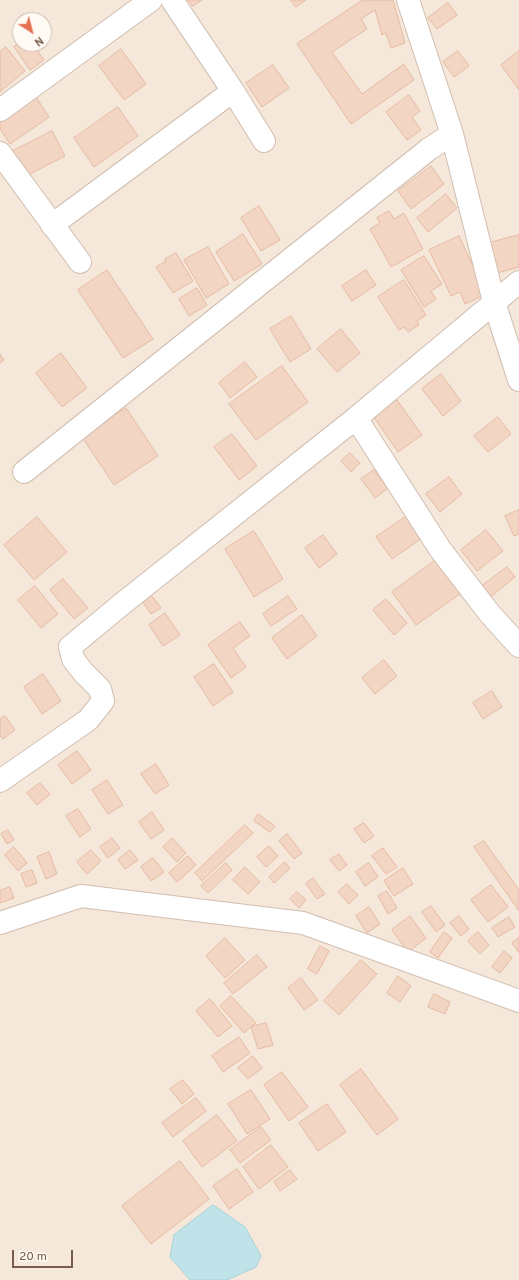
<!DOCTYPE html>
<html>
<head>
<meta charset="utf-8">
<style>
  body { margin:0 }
  #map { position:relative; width:519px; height:1280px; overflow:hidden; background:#fdf6ec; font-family:Overpass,sans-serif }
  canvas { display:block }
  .north { position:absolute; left:12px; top:12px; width:40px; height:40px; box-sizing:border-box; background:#fffaf3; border:1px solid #cabbb1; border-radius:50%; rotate:144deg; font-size:11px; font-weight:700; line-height:16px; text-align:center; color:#7a5c4d }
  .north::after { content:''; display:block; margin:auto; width:14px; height:18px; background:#e76f51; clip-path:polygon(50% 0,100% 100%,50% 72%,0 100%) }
  .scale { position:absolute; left:12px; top:1250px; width:61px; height:18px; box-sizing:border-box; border:2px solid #7a5c4d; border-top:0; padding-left:5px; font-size:12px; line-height:14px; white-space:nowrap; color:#7a5c4d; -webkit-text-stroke:3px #fffaf3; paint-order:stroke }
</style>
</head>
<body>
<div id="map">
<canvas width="519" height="1280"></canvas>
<div class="north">N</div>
<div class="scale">20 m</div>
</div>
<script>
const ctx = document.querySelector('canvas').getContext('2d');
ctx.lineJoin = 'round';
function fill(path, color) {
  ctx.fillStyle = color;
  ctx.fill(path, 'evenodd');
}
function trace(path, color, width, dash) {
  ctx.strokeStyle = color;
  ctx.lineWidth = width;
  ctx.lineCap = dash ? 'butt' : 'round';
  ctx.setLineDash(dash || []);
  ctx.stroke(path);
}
const residential = new Path2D(`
  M0 0H519V1280H0ZM20 20H44V44H20Z`);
const water = new Path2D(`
  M213 1205 245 1227 261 1256 256 1267 227 1280H190L170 1257 174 1235Z`);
const building = new Path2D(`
  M188 0H202L193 6Z
  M291 0H306L296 7Z
  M363 0H393L405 43 391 48 386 33 382 35 375 10 361 19 367 29 332 52 362 94 404 64 414 80 351 124 297 44Z
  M448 3 457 15 437 29 428 18Z
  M20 42V44H33L44 60 30 70 14 47Z
  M6 47 25 71 0 92V52Z
  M121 49 146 84 124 100 99 66Z
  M458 51 469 66 454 77 443 62Z
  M519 51V90L501 65Z
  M273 65 289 88 262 107 246 83Z
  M409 95 420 111 412 117 421 130 407 140 386 112Z
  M36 97 49 117 10 144 0 129V122Z
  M118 107 138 136 94 167 74 138Z
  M52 131 65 156 24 177 11 152Z
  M431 166 444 184 411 209 398 191Z
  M446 194 457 208 428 232 417 218Z
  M259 206 280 240 261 251 241 218Z
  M389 211 394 219 404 213 423 249 391 267 370 229 380 223 377 218Z
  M243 234 262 264 234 281 216 252Z
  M519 235V267L497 273 489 243Z
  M459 236 486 294 465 304 460 292 451 296 429 250Z
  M208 247 229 284 206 298 184 260Z
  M176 253 193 281 173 293 156 267 166 261 165 259Z
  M424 256 442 284 431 291 436 299 424 307 401 270Z
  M107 270 153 339 123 358 78 290Z
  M366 270 376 285 352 301 342 286Z
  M404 280 426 315 417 321 419 325 408 332 404 327 399 330 378 297Z
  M197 288 207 305 189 316 179 299Z
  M291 316 311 349 290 362 270 329Z
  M341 329 360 353 337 372 317 349Z
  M61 353 87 388 62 407 36 373Z
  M0 354 4 360 0 363Z
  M245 362 257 377 230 398 219 383Z
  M282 366 308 402 256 440 229 404Z
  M441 374 461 401 443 416 422 389Z
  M397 400 422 435 398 452 373 416Z
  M126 408 158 456 114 485 82 437Z
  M498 417 511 434 488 452 474 436Z
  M232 434 257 466 239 480 214 447Z
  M350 453 360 463 351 472 341 461Z
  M374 470 388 488 375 498 361 479Z
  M449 477 462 494 440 512 426 494Z
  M519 510V534L514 536 505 516Z
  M407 516 422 538 392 559 376 537Z
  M37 517 67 552 34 580 4 545Z
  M486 530 503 551 477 571 461 550Z
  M254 531 283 579 254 597 225 549Z
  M323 535 337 554 319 568 305 548Z
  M436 560 460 594 416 625 392 592Z
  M507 567 515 577 489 598 481 587Z
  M63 579 88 608 74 619 50 590Z
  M35 586 58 614 41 628 18 600Z
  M152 596 161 608 151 614 143 602Z
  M288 596 297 609 271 626 263 614Z
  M386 599 407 623 394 635 373 610Z
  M165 613 180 635 163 646 149 625Z
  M302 615 317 636 287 659 272 638Z
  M240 622 250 636 233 648 246 667 231 678 208 645Z
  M384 660 397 676 375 694 362 678Z
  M214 664 233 692 213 706 194 677Z
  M43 674 61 701 42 714 24 687Z
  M492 691 502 707 483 719 473 703Z
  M5 716 15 730 3 739 0 736V719Z
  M77 751 91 770 72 784 58 765Z
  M156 764 169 785 155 794 141 774Z
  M107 780 123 805 108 814 92 790Z
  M40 783 50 794 37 805 27 793Z
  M78 809 91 829 80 837 66 816Z
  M152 812 164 830 151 839 139 822Z
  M258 814 275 826 270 832 254 821Z
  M364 823 374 836 364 843 354 829Z
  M245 825 253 833 202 881 195 873Z
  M8 830 14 840 7 844 1 834Z
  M287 834 302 853 294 859 279 841Z
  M112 838 120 848 108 858 100 847Z
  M172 838 186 853 177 862 163 847Z
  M484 841 519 890V911L474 847Z
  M269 846 278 856 266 867 257 857Z
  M14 847 27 863 18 871 5 855Z
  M383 848 397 867 386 874 372 856Z
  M91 850 101 861 87 874 77 862Z
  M130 850 138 860 125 869 118 860Z
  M49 852 57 874 46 879 37 857Z
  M339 854 347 865 339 871 330 860Z
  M188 856 196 865 177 882 169 873Z
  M153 858 164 872 151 881 141 867Z
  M285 862 290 868 274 883 269 877Z
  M226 863 232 870 208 893 201 886Z
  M369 863 378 877 365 886 356 872Z
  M245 867 260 882 248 894 233 880Z
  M403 868 413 884 394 896 384 881Z
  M32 870 37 883 26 887 21 874Z
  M313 878 325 894 317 899 306 884Z
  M347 884 358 895 349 904 338 892Z
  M491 885 508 907 488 922 471 900Z
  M10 887 14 898 0 903V891Z
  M387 891 397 908 388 914 378 896Z
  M297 892 306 900 299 908 290 899Z
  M431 906 445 925 436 932 422 912Z
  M369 907 380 924 367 933 356 916Z
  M410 916 426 938 408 952 392 930Z
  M459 916 469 929 461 936 450 923Z
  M509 917 515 927 498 937 492 928Z
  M444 932 452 938 438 958 430 952Z
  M478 932 489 945 480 954 468 941Z
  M225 938 245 960 225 978 206 956Z
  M519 938V953L512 943Z
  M320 946 329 951 317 974 308 969Z
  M504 951 512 958 500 973 492 967Z
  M257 955 267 967 233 994 224 983Z
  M361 960 377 974 339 1015 324 1001Z
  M398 976 411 986 400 1002 387 993Z
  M301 978 318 1000 304 1010 288 988Z
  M434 994 450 1002 445 1014 428 1007Z
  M231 996 256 1023 244 1033 220 1006Z
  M210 999 232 1026 218 1037 196 1011Z
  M266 1023 273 1045 258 1049 251 1027Z
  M239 1037 250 1053 223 1072 212 1056Z
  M253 1056 262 1068 248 1079 238 1068Z
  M361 1069 398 1119 377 1135 340 1085Z
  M282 1072 308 1107 289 1121 264 1085Z
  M183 1080 194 1094 182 1104 170 1089Z
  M251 1090 270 1119 247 1134 228 1104Z
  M196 1098 206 1111 173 1137 162 1123Z
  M327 1104 346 1132 318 1151 299 1123Z
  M217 1115 237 1141 202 1167 183 1141Z
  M261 1127 271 1140 240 1163 230 1150Z
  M271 1145 288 1167 259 1189 243 1167Z
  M180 1161 209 1199 151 1244 122 1206Z
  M237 1169 253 1192 229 1209 213 1186Z
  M290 1170 297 1179 280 1191 274 1182Z`);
const street = new Path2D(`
  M172 0 233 91 264 141
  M408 0 452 134 494 302 519 380
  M0 110 151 0
  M0 153 80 262
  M52 225 233 91
  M356 418 440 549 490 614 519 646
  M24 472 429 149 452 134
  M0 781 88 720 103 701 100 689 83 672 73 659 70 647 122 604 356 418 519 282
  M0 923 81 896 303 923 519 1001`);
fill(residential, '#f5e8da');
fill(water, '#bfe3e8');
trace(water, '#a5d3da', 1);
fill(building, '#f3d5c3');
trace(building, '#e6bba3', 1);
trace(street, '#d1beb0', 24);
trace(street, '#fff', 22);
</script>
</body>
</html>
